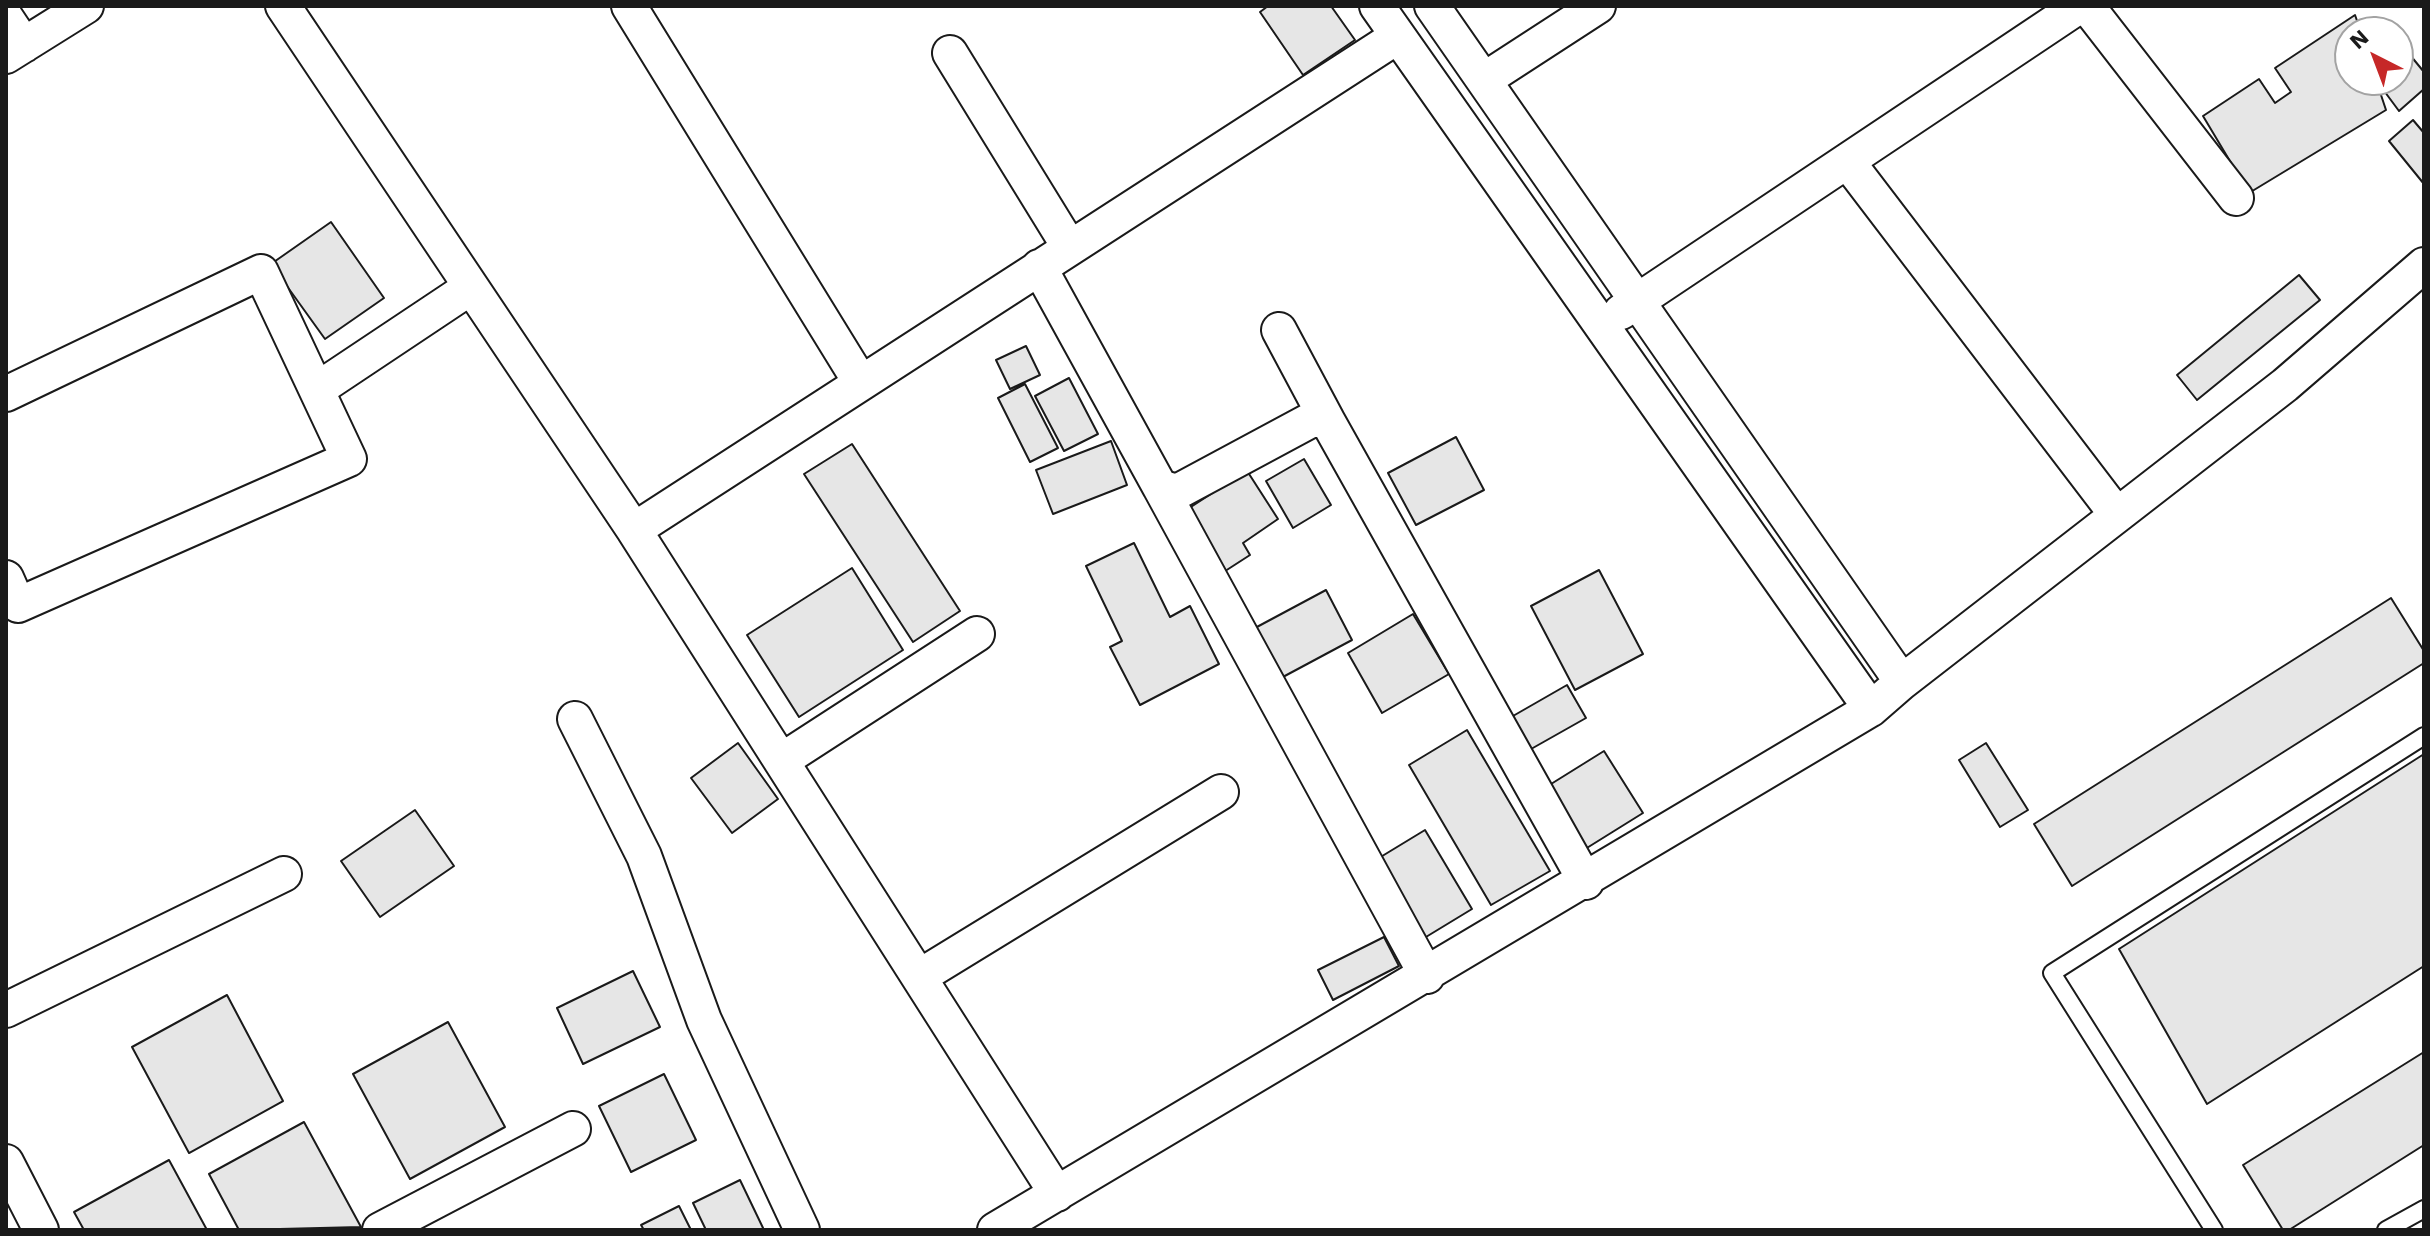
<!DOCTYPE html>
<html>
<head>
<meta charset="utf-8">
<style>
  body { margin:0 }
  #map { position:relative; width:2430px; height:1236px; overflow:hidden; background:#fff; font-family:"Work Sans",sans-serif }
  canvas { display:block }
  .frame { position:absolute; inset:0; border:8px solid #1a1a1a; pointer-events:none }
  .north { position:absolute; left:2334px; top:16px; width:80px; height:80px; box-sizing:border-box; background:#fff; border:2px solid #a3a3a3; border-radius:50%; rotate:318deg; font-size:22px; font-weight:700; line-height:32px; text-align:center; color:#1a1a1a }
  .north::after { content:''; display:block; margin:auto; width:28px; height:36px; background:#c62828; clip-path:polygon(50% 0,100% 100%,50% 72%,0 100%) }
</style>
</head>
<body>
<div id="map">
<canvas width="2430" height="1236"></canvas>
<div class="frame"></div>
<div class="north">N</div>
</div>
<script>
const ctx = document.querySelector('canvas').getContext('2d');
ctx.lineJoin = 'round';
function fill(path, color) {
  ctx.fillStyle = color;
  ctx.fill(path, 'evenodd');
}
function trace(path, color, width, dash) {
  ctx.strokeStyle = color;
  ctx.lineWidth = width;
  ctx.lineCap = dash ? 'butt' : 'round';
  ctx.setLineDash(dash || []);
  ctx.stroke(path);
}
const building = new Path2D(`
  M1268 6H1331L1355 40 1303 75 1260 12Z
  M2355 15 2361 32H2350V80H2376L2386 110 2249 193 2203 116 2259 79 2275 103 2291 92 2275 68Z
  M2410 55 2424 72V89L2399 111 2379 84 2384 80H2398V67Z
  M2413 120 2424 133V184L2389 141Z
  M331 222 384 298 325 339 271 264Z
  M2299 275 2320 300 2197 400 2177 375Z
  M1026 346 1040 375 1010 389 996 360Z
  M1069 378 1098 434 1064 451 1035 396Z
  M1025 384 1058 448 1030 462 998 398Z
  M1456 437 1484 490 1416 525 1388 473Z
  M1111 441 1127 485 1053 514 1036 470Z
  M852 444 960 611 913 642 804 474Z
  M1304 459 1331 505 1293 528 1266 481Z
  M1242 463 1278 519 1243 543 1250 555 1219 575 1180 514 1214 492 1209 484Z
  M1134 543 1170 617 1190 606 1219 664 1140 705 1110 647 1122 641 1086 566Z
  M852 568 903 650 799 717 747 635Z
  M1599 570 1643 654 1575 690 1531 606Z
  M1326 590 1352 640 1281 678 1255 628Z
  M2391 598 2424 651V663L2072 886 2034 824Z
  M1413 614 1449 674 1382 713 1348 653Z
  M1567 685 1586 718 1524 753 1506 720Z
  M1467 730 1550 871 1491 905 1409 765Z
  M738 743 778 799 732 833 691 778Z
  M1986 743 2028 810 2000 827 1959 760Z
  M1604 751 1643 813 1582 851 1543 789Z
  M2424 754V966L2207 1104 2119 949Z
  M415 810 454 866 380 917 341 861Z
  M1425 830 1472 909 1421 940 1374 861Z
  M1384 937 1399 966 1333 1000 1318 970Z
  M633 971 660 1027 583 1064 557 1008Z
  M227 995 283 1101 189 1153 132 1047Z
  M448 1022 505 1127 410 1179 353 1074Z
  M2424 1052V1145L2289 1230H2283L2243 1165Z
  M664 1074 696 1140 631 1172 599 1106Z
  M304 1122 361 1227 239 1230 209 1174Z
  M169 1160 207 1230H84L74 1212Z
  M740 1180 764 1230H706L693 1203Z
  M679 1206 691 1230H644L641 1225Z`);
const lane = new Path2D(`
  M2214 1230 2052 973 2424 736
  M2386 1230 2424 1209`);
const street = new Path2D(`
  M283 6 634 530 1057 1194
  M629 6 861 383
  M1377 6 1871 709
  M1432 6 1902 682
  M2087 6 2236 198
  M6 18 24 45
  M950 53 1070 248
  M6 56 86 6
  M1484 80 1598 6
  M1847 161 2117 515
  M1039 267 1160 487 1177 492 1311 420H1327L1586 882
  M1621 312 2079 6
  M1279 330 1327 420
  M318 389 471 287
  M6 394 261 272 349 459 18 605 6 578
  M1160 487 1427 976
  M634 530 1398 36
  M575 719 644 856 704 1020 802 1230
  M781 761 977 634
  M919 977 1221 792
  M6 1010 284 874
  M6 1162 41 1230
  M380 1230 573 1129
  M995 1230 1871 709 1902 682 2285 385 2424 265`);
fill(building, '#e6e6e6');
trace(building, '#1a1a1a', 2);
trace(lane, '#1a1a1a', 20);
trace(street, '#1a1a1a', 38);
trace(lane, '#fff', 16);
trace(street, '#fff', 34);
</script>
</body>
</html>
